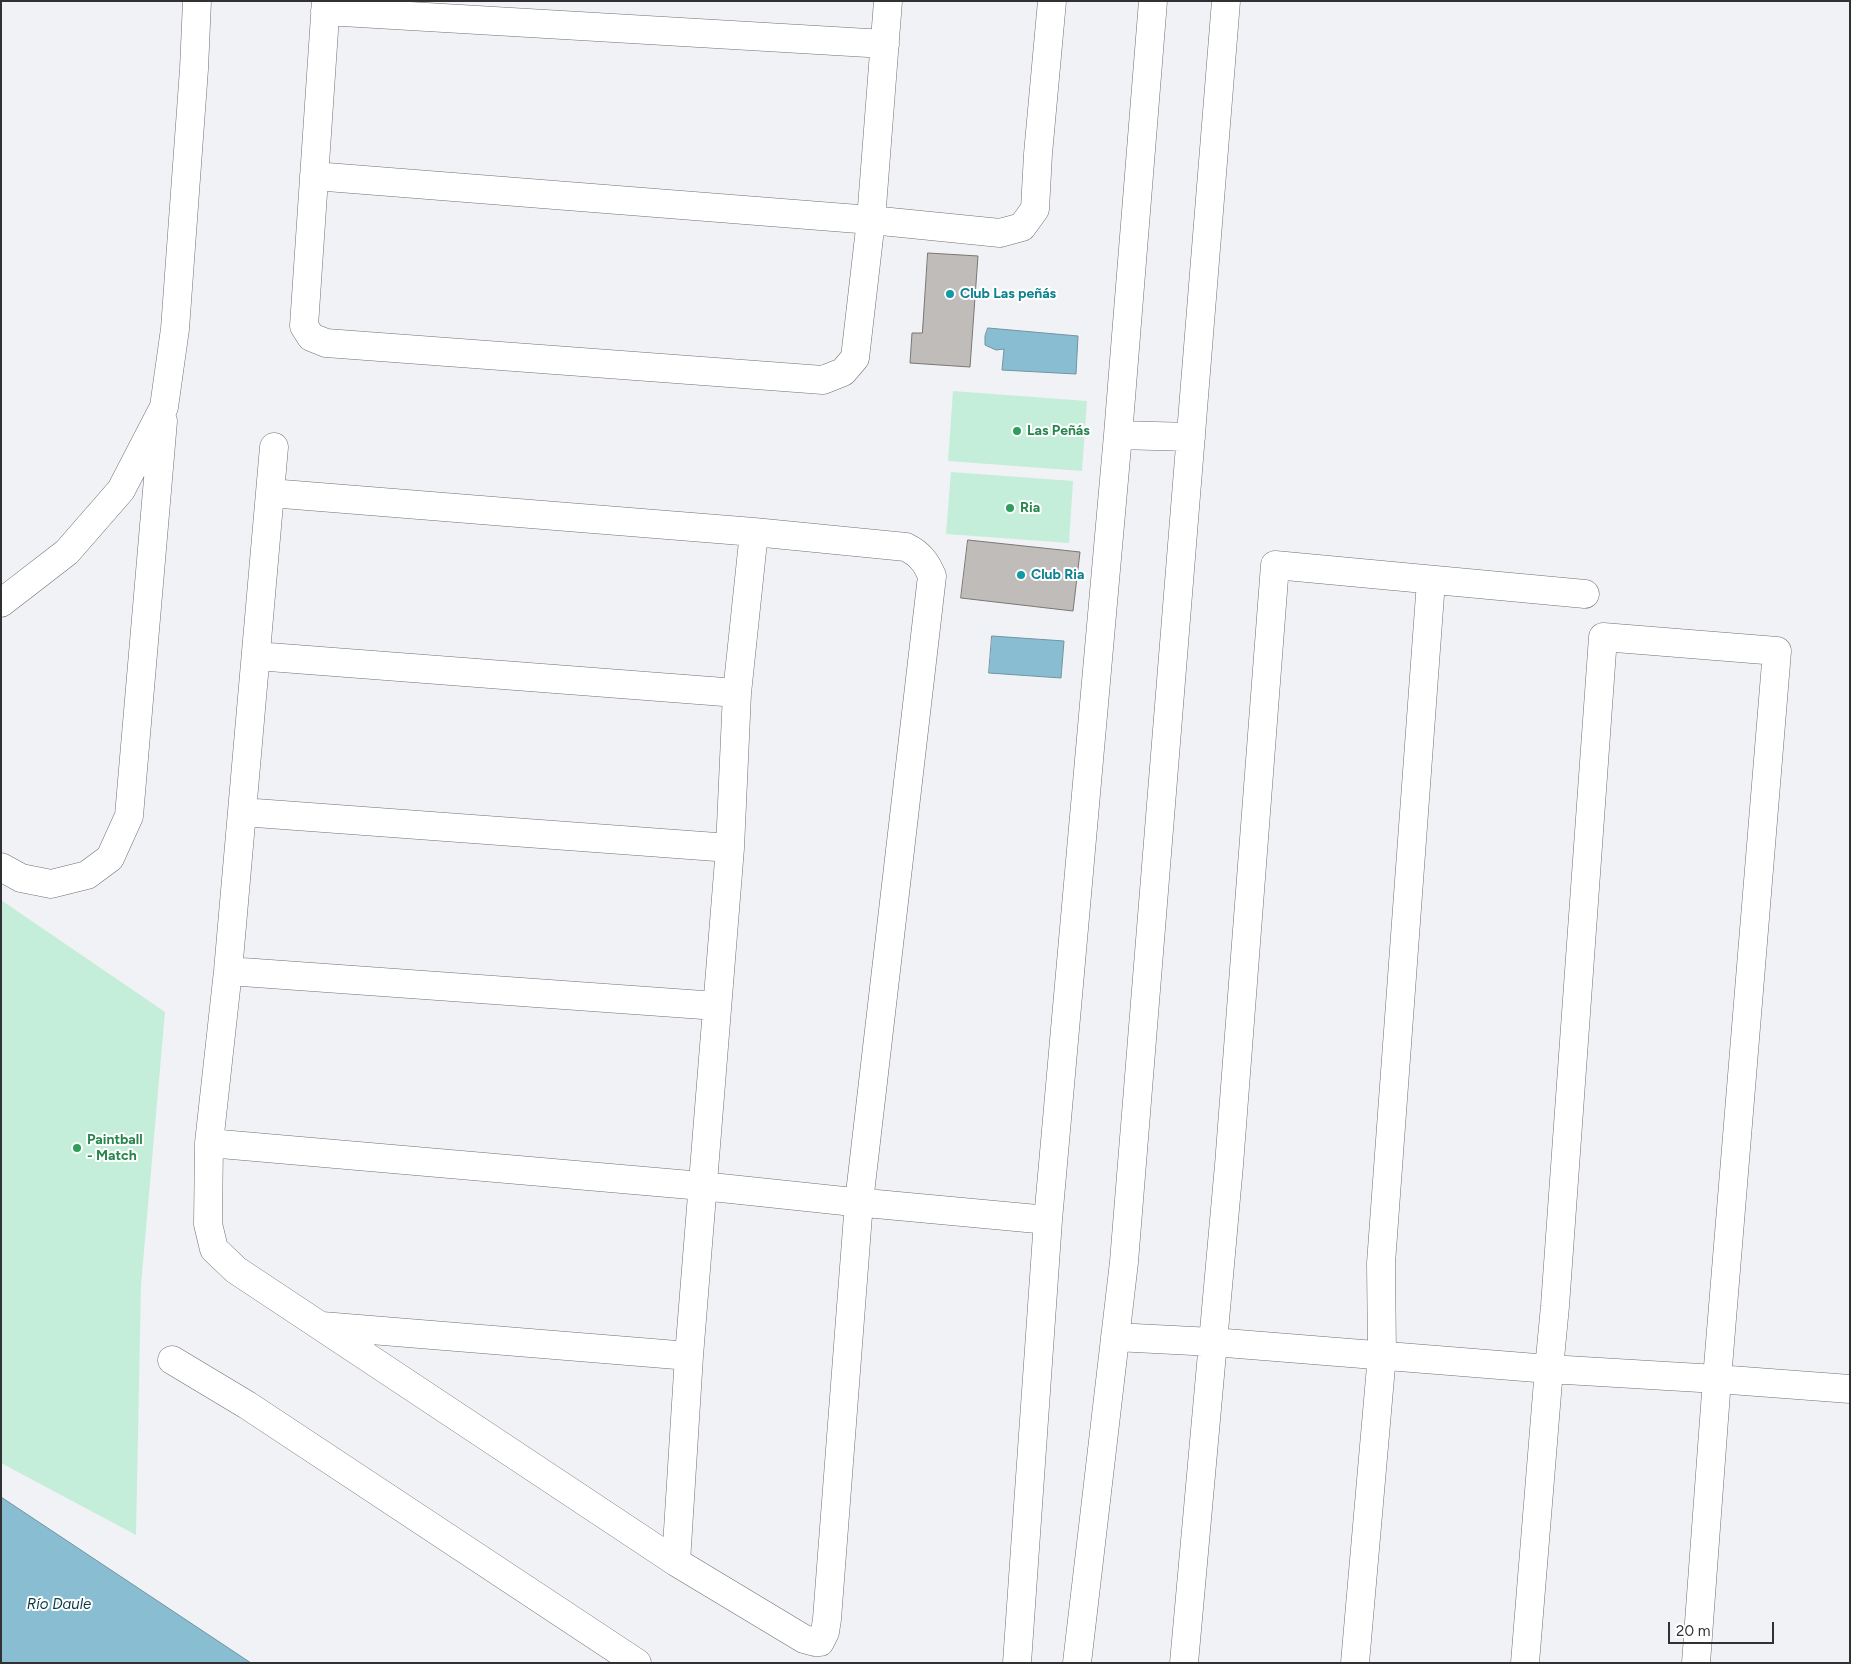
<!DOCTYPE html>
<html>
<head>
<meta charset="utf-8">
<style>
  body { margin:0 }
  #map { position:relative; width:1851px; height:1664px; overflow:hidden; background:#f1f2f6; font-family:Figtree,sans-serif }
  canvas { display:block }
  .frame { position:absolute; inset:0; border:2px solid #313133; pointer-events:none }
  .scale { position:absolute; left:1668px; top:1622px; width:106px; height:22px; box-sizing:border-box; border:2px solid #313133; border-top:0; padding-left:6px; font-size:15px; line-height:18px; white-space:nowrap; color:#313133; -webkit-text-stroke:4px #fff; paint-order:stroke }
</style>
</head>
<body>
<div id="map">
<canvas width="1851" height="1664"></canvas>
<div class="frame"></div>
<div class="scale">20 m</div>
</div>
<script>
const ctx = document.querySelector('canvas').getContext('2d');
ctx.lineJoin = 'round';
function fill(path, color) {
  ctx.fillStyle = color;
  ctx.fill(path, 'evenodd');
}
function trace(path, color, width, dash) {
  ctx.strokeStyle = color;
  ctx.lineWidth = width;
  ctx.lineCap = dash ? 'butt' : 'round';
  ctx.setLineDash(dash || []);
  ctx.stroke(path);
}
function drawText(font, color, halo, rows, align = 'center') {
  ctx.font = font + ' Figtree,sans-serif';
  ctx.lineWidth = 4;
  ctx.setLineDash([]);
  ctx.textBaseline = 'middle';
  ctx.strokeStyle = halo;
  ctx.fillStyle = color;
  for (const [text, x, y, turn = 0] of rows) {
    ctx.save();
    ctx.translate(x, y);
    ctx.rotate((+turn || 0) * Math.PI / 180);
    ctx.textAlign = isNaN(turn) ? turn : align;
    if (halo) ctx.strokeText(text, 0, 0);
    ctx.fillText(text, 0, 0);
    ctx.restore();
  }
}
const green = new Path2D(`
  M953 391 1087 401 1082 471 948 461Z
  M951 472 1073 481 1069 543 946 534Z
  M1 900 165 1012 141 1285 136 1535 1 1463Z`);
const water = new Path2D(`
  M988 328 1078 336 1076 374 1002 370 1004 349 996 350 985 345V336Z
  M992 636 1064 641 1061 678 989 673Z
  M1 1497 251 1663H1Z`);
const building = new Path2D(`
  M928 253 978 256 970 367 910 363 912 333H922Z
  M968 540 1080 552 1073 611 961 598Z`);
const street = new Path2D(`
  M326 1 304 326 311 337 326 343 823 380 843 372 855 358 871 220 888 1
  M325 11 885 44
  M314 176 871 220 1000 233 1022 227 1035 209 1038 154 1052 1
  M1118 435 1191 437
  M270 493 754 532 906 547C920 554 926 562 932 576L859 1202 827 1619 825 1632 820 1642H815L804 1639 676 1562 236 1270 214 1249 208 1224 209 1143 228 971 274 447
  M1 603 67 552 121 490 164 407 175 329 194 69 197 1
  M256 656 737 693
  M242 812 730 848
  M1 867 21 878 51 884 87 875 110 858 129 816 163 421
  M228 971 717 1006
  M209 1143 702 1186 844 1201 1048 1220
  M322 1326 689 1356
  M1115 1337 1213 1342 1549 1369 1717 1379 1850 1389
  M172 1360 247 1405 637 1663
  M676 1562 689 1356 730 848 737 693 754 532
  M1017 1663 1048 1220 1118 435 1153 1
  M1077 1663 1124 1262 1226 1
  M1184 1663 1229 1165 1275 565 1585 594
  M1355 1663 1382 1355 1381 1263 1431 581
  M1525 1663 1549 1369 1555 1306 1603 637 1777 651 1717 1379 1696 1663`);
const markers = [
  [950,294,5,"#0f9aa8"],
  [1017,431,5,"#2e9e5b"],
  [1010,508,5,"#2e9e5b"],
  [1021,575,5,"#0f9aa8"],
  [77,1148,5,"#2e9e5b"]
];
const cultureNames = [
  ["Club Las peñás",960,294],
  ["Club Ria",1031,575]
];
const leisureNames = [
  ["Las Peñás",1027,431],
  ["Ria",1020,508],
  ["Paintball",87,1140],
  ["- Match",87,1156]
];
const waterNames = [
  ["Río Daule",59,1605]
];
fill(green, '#c4eed9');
fill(water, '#89bed2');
trace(water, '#6f94a2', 1);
fill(building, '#bfbcb9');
trace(building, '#797673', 1);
trace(street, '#707074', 29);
trace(street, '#fff', 28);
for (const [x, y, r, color] of markers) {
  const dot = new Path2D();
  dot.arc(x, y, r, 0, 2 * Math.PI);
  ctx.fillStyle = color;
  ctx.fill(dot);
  trace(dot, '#fff', 2);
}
drawText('bold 14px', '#0d838f', '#fff', cultureNames, 'left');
drawText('bold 14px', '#27864d', '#fff', leisureNames, 'left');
drawText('italic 15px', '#073948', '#fff', waterNames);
</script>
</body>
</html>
